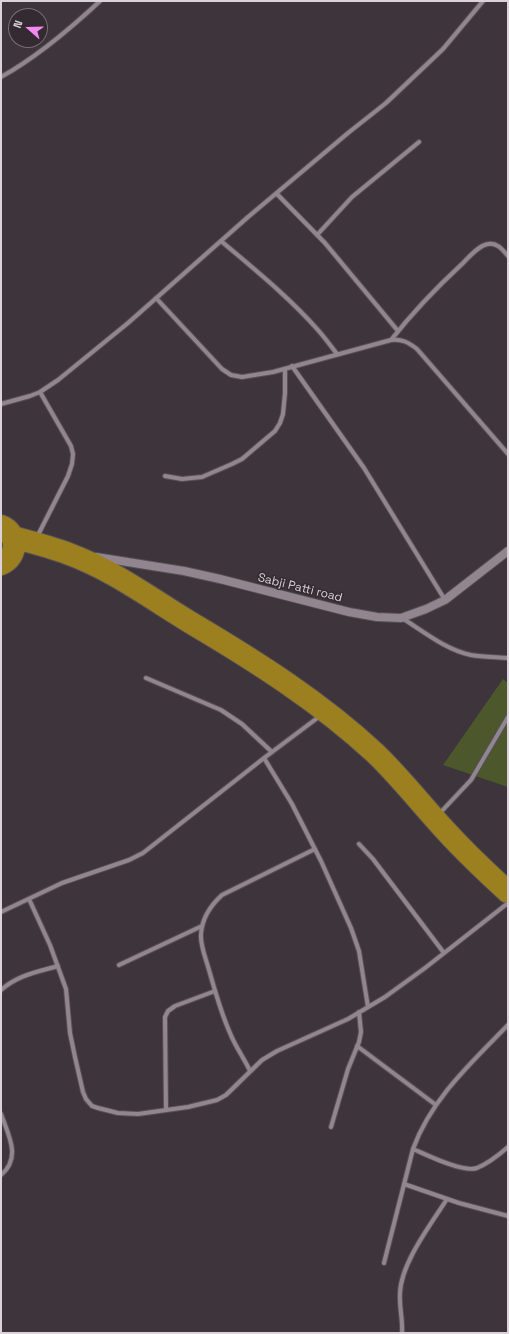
<!DOCTYPE html>
<html>
<head>
<meta charset="utf-8">
<style>
  body { margin:0 }
  #map { position:relative; width:509px; height:1334px; overflow:hidden; background:#3d343c; font-family:"Space Grotesk",sans-serif }
  canvas { display:block }
  .frame { position:absolute; inset:0; border:2px solid #dad4da; pointer-events:none }
  .north { position:absolute; left:8px; top:8px; width:40px; height:40px; box-sizing:border-box; background:#332a32; border:1px solid #766e75; border-radius:50%; rotate:290deg; font-size:11px; font-weight:700; line-height:16px; text-align:center; color:#dad4da }
  .north::after { content:''; display:block; margin:auto; width:14px; height:18px; background:#f489f0; clip-path:polygon(50% 0,100% 100%,50% 72%,0 100%) }
</style>
</head>
<body>
<div id="map">
<canvas width="509" height="1334"></canvas>
<div class="frame"></div>
<div class="north">N</div>
</div>
<script>
const ctx = document.querySelector('canvas').getContext('2d');
ctx.lineJoin = 'round';
function fill(path, color) {
  ctx.fillStyle = color;
  ctx.fill(path, 'evenodd');
}
function trace(path, color, width, dash) {
  ctx.strokeStyle = color;
  ctx.lineWidth = width;
  ctx.lineCap = dash ? 'butt' : 'round';
  ctx.setLineDash(dash || []);
  ctx.stroke(path);
}
function drawText(font, color, halo, rows, align = 'center') {
  ctx.font = font + ' "Space Grotesk",sans-serif';
  ctx.lineWidth = 3;
  ctx.setLineDash([]);
  ctx.textBaseline = 'middle';
  ctx.strokeStyle = halo;
  ctx.fillStyle = color;
  for (const [text, x, y, turn = 0] of rows) {
    ctx.save();
    ctx.translate(x, y);
    ctx.rotate((+turn || 0) * Math.PI / 180);
    ctx.textAlign = isNaN(turn) ? turn : align;
    if (halo) ctx.strokeText(text, 0, 0);
    ctx.fillText(text, 0, 0);
    ctx.restore();
  }
}
const green = new Path2D(`
  M503 679 508 683V787L443 765Z`);
const street = new Path2D(`
  M1 77C37 57 70 29 100 1
  M277 194 325 243 398 331
  M317 235 352 197 419 142
  M221 241C254 269 289 297 318 330 325 338 331 346 337 354
  M156 298 222 369 231 375 242 377 273 372 391 340C402 339 408 342 417 349L508 454
  M391 340C413 312 436 288 462 264 468 258 479 245 488 244 497 242 503 250 508 256
  M292 366 364 468 445 600
  M1 404 30 396 40 392 58 380 128 323 248 217 348 133 386 103 443 49 483 1
  M165 476 182 479 202 477 232 464 242 459 275 431 280 423 283 414 285 393V369
  M37 537 68 476 72 464 73 454 71 446 40 392
  M402 618C423 631 446 650 471 655 483 657 496 657 508 658
  M146 678 221 710 242 724 272 752
  M264 758 292 804 321 861 351 928 359 951 368 1007
  M439 814 471 780 508 717
  M359 844 373 859 444 953
  M29 899 50 945 66 989 70 1033 75 1057 83 1092 86 1099 92 1106 98 1108 118 1113 138 1114 188 1107 217 1100 226 1095 262 1060 277 1051 348 1019 385 997 425 968 508 903
  M1 912 62 883 129 860 143 853 264 758 320 716
  M119 965 202 926
  M1 990C18 975 37 972 58 966
  M357 1046 436 1105
  M250 1071C244 1058 235 1046 230 1033 221 1013 215 991 209 970 206 959 200 945 201 934 202 919 211 905 222 895L315 849
  M166 1110 165 1017 168 1011 175 1006 215 991
  M1 1114C8 1134 22 1158 1 1175
  M331 1127 348 1069 359 1042 361 1032 359 1012
  M413 1149C427 1155 463 1173 477 1168 487 1164 500 1154 508 1147
  M404 1184 459 1203 508 1216
  M384 1263 413 1149C431 1099 472 1062 508 1025
  M402 1333C403 1320 399 1306 400 1293 401 1263 431 1224 447 1199`);
const secondary = new Path2D(`
  M96 557 184 571 220 579 349 612 377 617 401 618 426 609 445 600 508 551`);
const highway = new Path2D(`
  M1 526C19 533 18 557 1 564
  M12 537C31 542 51 547 69 554 113 570 153 600 193 624 257 662 320 702 375 753 400 777 421 804 444 829 464 851 486 872 508 892`);
const streetNames = [
  ["Sabji Patti road",300,588,14]
];
fill(green, '#4c582b');
trace(street, '#575056', 6);
trace(secondary, '#575056', 10);
trace(highway, '#575056', 24);
trace(street, '#91868f', 4);
trace(secondary, '#91868f', 8);
trace(highway, '#9c801f', 22);
drawText('12px', '#dad4da', '#332a32', streetNames);
</script>
</body>
</html>
